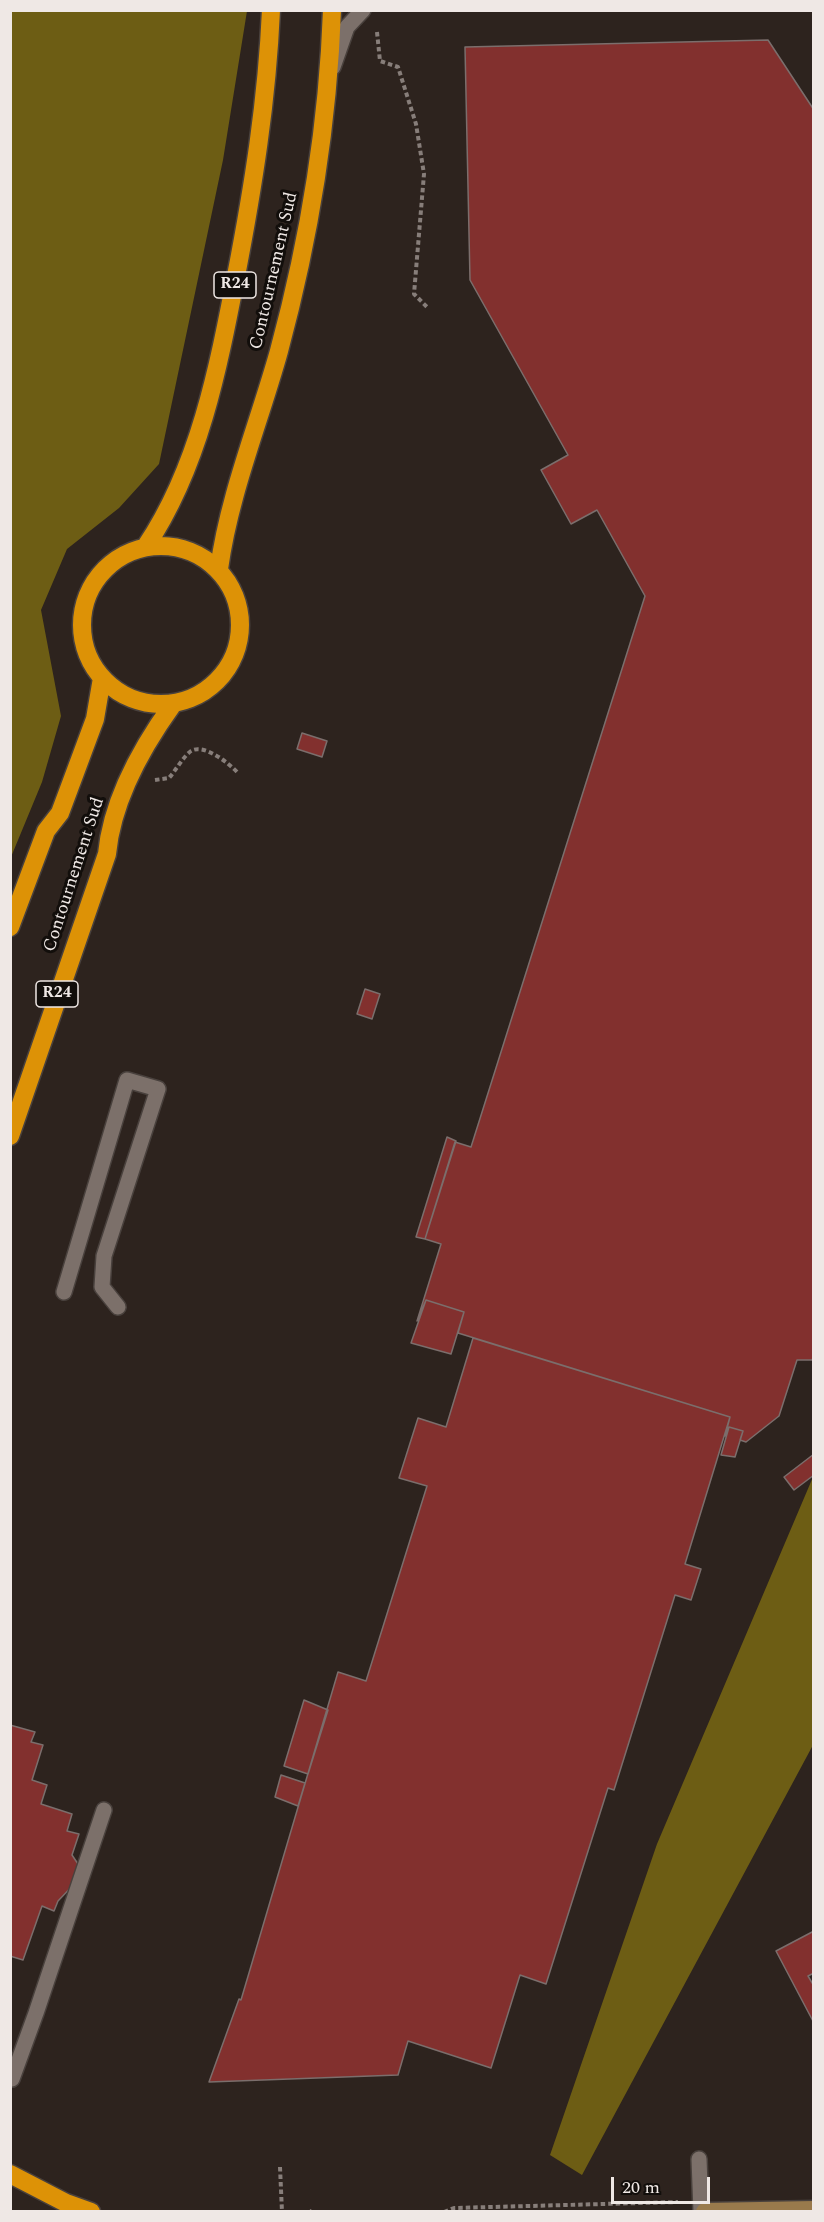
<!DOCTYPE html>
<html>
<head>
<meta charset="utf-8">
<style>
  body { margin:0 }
  #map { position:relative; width:824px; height:2222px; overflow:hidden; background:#2d231e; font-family:Spectral,serif }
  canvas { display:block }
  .frame { position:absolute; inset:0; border:12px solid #efe8e5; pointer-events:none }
  .scale { position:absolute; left:611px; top:2177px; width:99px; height:27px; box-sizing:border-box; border:3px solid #efe8e5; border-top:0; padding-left:8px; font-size:18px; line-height:21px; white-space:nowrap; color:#efe8e5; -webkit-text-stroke:4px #120e0b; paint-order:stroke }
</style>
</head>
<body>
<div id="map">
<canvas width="824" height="2222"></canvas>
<div class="frame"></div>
<div class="scale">20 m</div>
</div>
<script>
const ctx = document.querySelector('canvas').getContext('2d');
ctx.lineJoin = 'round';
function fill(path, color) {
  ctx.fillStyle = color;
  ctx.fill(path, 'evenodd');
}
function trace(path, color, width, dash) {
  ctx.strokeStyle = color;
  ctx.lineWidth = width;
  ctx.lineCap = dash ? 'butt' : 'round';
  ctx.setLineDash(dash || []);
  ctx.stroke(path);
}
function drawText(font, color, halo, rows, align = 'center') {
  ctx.font = font + ' Spectral,serif';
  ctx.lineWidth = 6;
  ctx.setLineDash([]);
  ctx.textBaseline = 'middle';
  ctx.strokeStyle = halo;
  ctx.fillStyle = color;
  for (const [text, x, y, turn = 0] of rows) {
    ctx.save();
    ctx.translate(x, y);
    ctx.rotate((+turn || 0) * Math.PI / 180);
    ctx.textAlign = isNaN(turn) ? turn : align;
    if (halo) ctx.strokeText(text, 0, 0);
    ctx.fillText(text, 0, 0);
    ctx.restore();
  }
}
const forest = new Path2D(`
  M11 10 247 11 223 160 159 464 119 508 67 549 41 610 61 716 42 782 11 857Z
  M813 1477V1745L582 2175 550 2155 657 1844Z`);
const building = new Path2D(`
  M768 40 814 110V1356L812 1360H797L779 1416 746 1442 740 1440 743 1431 729 1427 725 1436 730 1417 458 1333 464 1312 426 1300 417 1321 441 1244 425 1239 455 1142 471 1147 645 596 597 510 571 524 541 470 568 455 470 280 465 47Z
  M302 733 327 741 322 757 297 749Z
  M365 989 380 994 372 1019 357 1014Z
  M447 1137 456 1141 425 1239 416 1237Z
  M426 1300 464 1312 451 1354 411 1343Z
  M473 1338 730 1417 685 1564 701 1569 691 1600 675 1595 614 1790 608 1788 546 1984 520 1975 491 2068 408 2041 398 2075 209 2082 239 1999 241 2000 338 1672 366 1681 427 1486 399 1478 418 1418 446 1427Z
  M729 1427 743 1431 735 1457 721 1455Z
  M814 1454V1475L794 1490 784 1477Z
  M304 1700 328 1710 308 1774 284 1766Z
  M10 1725 35 1732 31 1742 43 1745 32 1780 47 1785 41 1804 72 1814 67 1831 79 1834 72 1855 82 1870 79 1879 58 1901 54 1911 42 1906 23 1960 10 1956Z
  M281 1775 305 1783 298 1806 275 1797Z
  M814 1931V1973L808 1976 814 1986V2023L776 1951Z`);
const path = new Path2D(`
  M377 32 380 61 398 67 416 124 424 174 414 294 428 308
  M155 780 169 778C176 770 183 757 191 751 204 743 230 764 238 773
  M280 2167 282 2212
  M311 2212 312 2210
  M444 2212 454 2208 678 2202`);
const lane = new Path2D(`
  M333 67 347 27 363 10
  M64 1292 127 1080 158 1089 104 1256 102 1287 118 1307
  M12 2079 36 2013 104 1810
  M699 2159 701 2212`);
const secondary = new Path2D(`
  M705 2212 814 2210`);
const highway = new Path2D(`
  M82 625a79 79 0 1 1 158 0a79 79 0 1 1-158 0Z
  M146 546C199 467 218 369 236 276 253 188 267 101 271 10
  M219 569C229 495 259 423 279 351 309 240 328 125 332 10
  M10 927 46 831 60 813 82 754 95 719 102 678
  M10 1136 107 854C112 800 142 747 173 704
  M10 2174 66 2203 91 2212`);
const shields = [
  [235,285,42],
  [57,994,42]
];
const shieldNames = [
  ["R24",235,285],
  ["R24",57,994]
];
const streetNames = [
  ["Contournement Sud",275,271,-77],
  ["Contournement Sud",75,875,-72]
];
fill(forest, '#6d5d14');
fill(building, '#82302e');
trace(building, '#7b6e6c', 1.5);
trace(lane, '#49413d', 18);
trace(secondary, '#49413d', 21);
trace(highway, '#49413d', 21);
trace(path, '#877e7a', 4, [4.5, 3]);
trace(lane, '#7c706a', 15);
trace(secondary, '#997a4c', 18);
trace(highway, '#dd9206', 18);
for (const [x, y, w] of shields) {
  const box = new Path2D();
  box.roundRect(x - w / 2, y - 13, w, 26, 4.5);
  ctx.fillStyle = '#120e0b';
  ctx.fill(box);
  trace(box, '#efe8e5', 1.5);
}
drawText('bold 16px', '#efe8e5', null, shieldNames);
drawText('18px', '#efe8e5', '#120e0b', streetNames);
</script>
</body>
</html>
